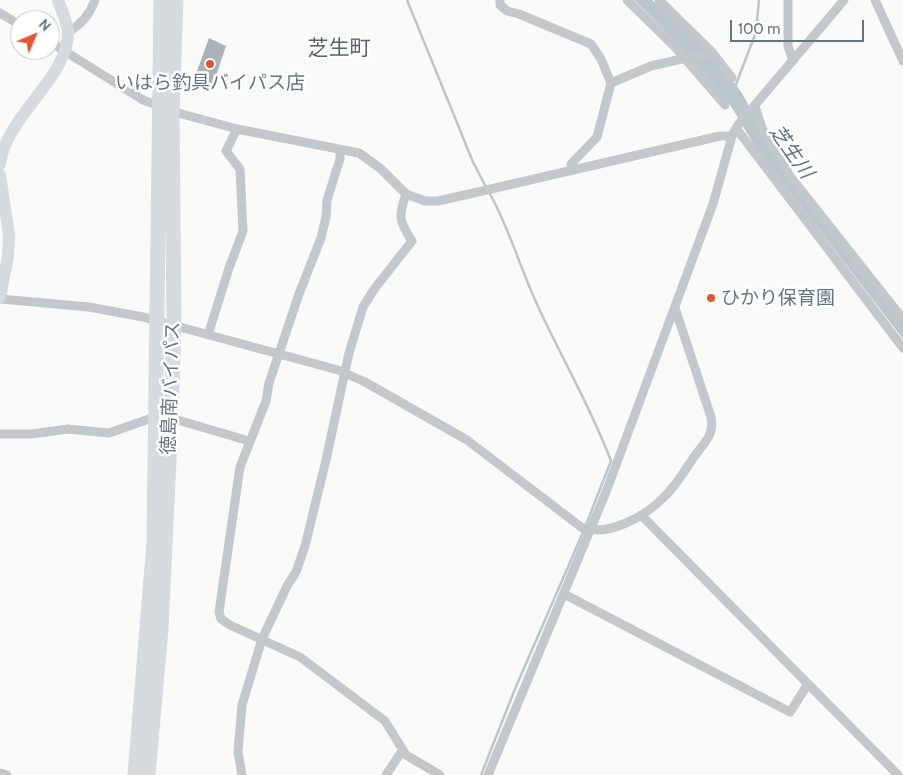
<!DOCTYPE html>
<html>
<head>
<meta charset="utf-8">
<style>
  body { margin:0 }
  #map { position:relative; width:903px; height:775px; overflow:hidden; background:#fafaf8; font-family:Cabin,sans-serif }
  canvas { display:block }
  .north { position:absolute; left:10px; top:10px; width:50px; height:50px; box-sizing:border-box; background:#fff; border:1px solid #c1c8cd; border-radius:50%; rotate:45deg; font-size:14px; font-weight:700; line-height:20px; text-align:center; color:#657683 }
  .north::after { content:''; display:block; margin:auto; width:18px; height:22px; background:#e4572e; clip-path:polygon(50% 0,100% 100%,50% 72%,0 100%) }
  .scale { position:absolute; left:730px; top:20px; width:134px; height:22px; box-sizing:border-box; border:2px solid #657683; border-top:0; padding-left:6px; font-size:15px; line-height:18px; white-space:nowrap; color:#657683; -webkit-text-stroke:4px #fff; paint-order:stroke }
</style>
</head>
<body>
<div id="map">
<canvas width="903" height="775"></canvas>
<div class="north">N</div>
<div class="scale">100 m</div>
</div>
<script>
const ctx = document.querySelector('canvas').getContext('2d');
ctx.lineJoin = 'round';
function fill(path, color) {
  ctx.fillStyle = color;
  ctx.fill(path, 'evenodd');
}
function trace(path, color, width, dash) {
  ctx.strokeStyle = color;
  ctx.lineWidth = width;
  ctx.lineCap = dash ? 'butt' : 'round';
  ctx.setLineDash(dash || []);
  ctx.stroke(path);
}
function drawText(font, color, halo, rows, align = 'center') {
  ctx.font = font + ' Cabin,"Noto Sans JP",sans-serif';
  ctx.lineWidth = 5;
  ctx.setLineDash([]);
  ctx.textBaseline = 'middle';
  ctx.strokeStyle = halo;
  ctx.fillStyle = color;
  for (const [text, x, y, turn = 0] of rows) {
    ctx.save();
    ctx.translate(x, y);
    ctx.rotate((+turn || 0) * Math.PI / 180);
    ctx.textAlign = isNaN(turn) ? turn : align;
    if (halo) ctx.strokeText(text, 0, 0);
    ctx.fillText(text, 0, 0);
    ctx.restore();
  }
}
const water = new Path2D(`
  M634 0H652L679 22 715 59 742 93 778 162 903 322V339L756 148 729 103 677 43Z`);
const stream = new Path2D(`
  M407 0 473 162 486 187
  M735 87 756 32 759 0
  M489 192C511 231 522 275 542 315 565 364 592 410 611 461L586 525
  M481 775 515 689 584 530`);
const building = new Path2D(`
  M209 38 226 46 212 88 193 82Z`);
const street = new Path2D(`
  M500 0V5L507 11 519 14 591 44 601 59 611 83 597 137 571 164 573 170
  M627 0 675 47 725 105
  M788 0V46L793 61
  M875 0 903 61
  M0 13 20 25
  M68 32C81 25 90 14 95 0
  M50 42 143 100 182 114 237 129 359 153 380 168 406 194 425 201H438L491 189 720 136H732
  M712 52 732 78
  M611 83 651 66 712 52 659 0
  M755 106 762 128 790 176 903 319
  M736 128 903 348
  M340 151V159L327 200 326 217 321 238 299 294 269 383 266 401 240 467 219 612 221 619 230 625 300 657 385 721 406 755 440 775
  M0 299 89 307 143 317 338 370 365 382 467 440 581 527C607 538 646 516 664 497 675 487 683 473 692 460 702 444 715 437 711 417L675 308
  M208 335 229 268 243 231 240 169 226 151 237 129
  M171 418 249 441
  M0 434H31L68 429 109 433 149 419H156
  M641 515 898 775
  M564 594 790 712 808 684
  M0 773 7 775
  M242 775 238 752 242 705 262 639 287 586 296 572 305 546 326 460 349 353 363 307 375 288 412 241C399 221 398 217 406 194
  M386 775 402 751
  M488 775 606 492 713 204 732 136 738 125 844 0`);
const secondary = new Path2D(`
  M0 164C6 116 68 78 68 33 68 23 61 10 58 0
  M0 175 9 235 8 257 0 297`);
const highway = new Path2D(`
  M135 775 154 542 161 0
  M148 775 161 629 171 418 174 325 172 111 176 0`);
const markers = [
  [210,64,5,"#e4572e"],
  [711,298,5,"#e4572e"]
];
const poiNames = [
  ["いはら釣具バイパス店",210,83],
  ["ひかり保育園",721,298,"left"]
];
const streetNames = [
  ["徳島南バイパス",171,388,-88]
];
const waterNames = [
  ["芝生川",791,152,55]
];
const quarterNames = [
  ["芝生町",339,49]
];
fill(water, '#bbc7cb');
trace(stream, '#bbc7cb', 2.5);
fill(building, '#aab3b9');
trace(street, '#c3c8cc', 9);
trace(secondary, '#d6dbdf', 12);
trace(highway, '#d6dbdf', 15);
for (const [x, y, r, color] of markers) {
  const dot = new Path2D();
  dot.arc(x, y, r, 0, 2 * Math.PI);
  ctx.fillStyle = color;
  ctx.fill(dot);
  trace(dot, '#fff', 2);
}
drawText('19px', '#657683', '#fff', poiNames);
drawText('19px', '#657683', '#fff', streetNames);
drawText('italic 20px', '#60757c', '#fff', waterNames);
drawText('21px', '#57646e', '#fff', quarterNames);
</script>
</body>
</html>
